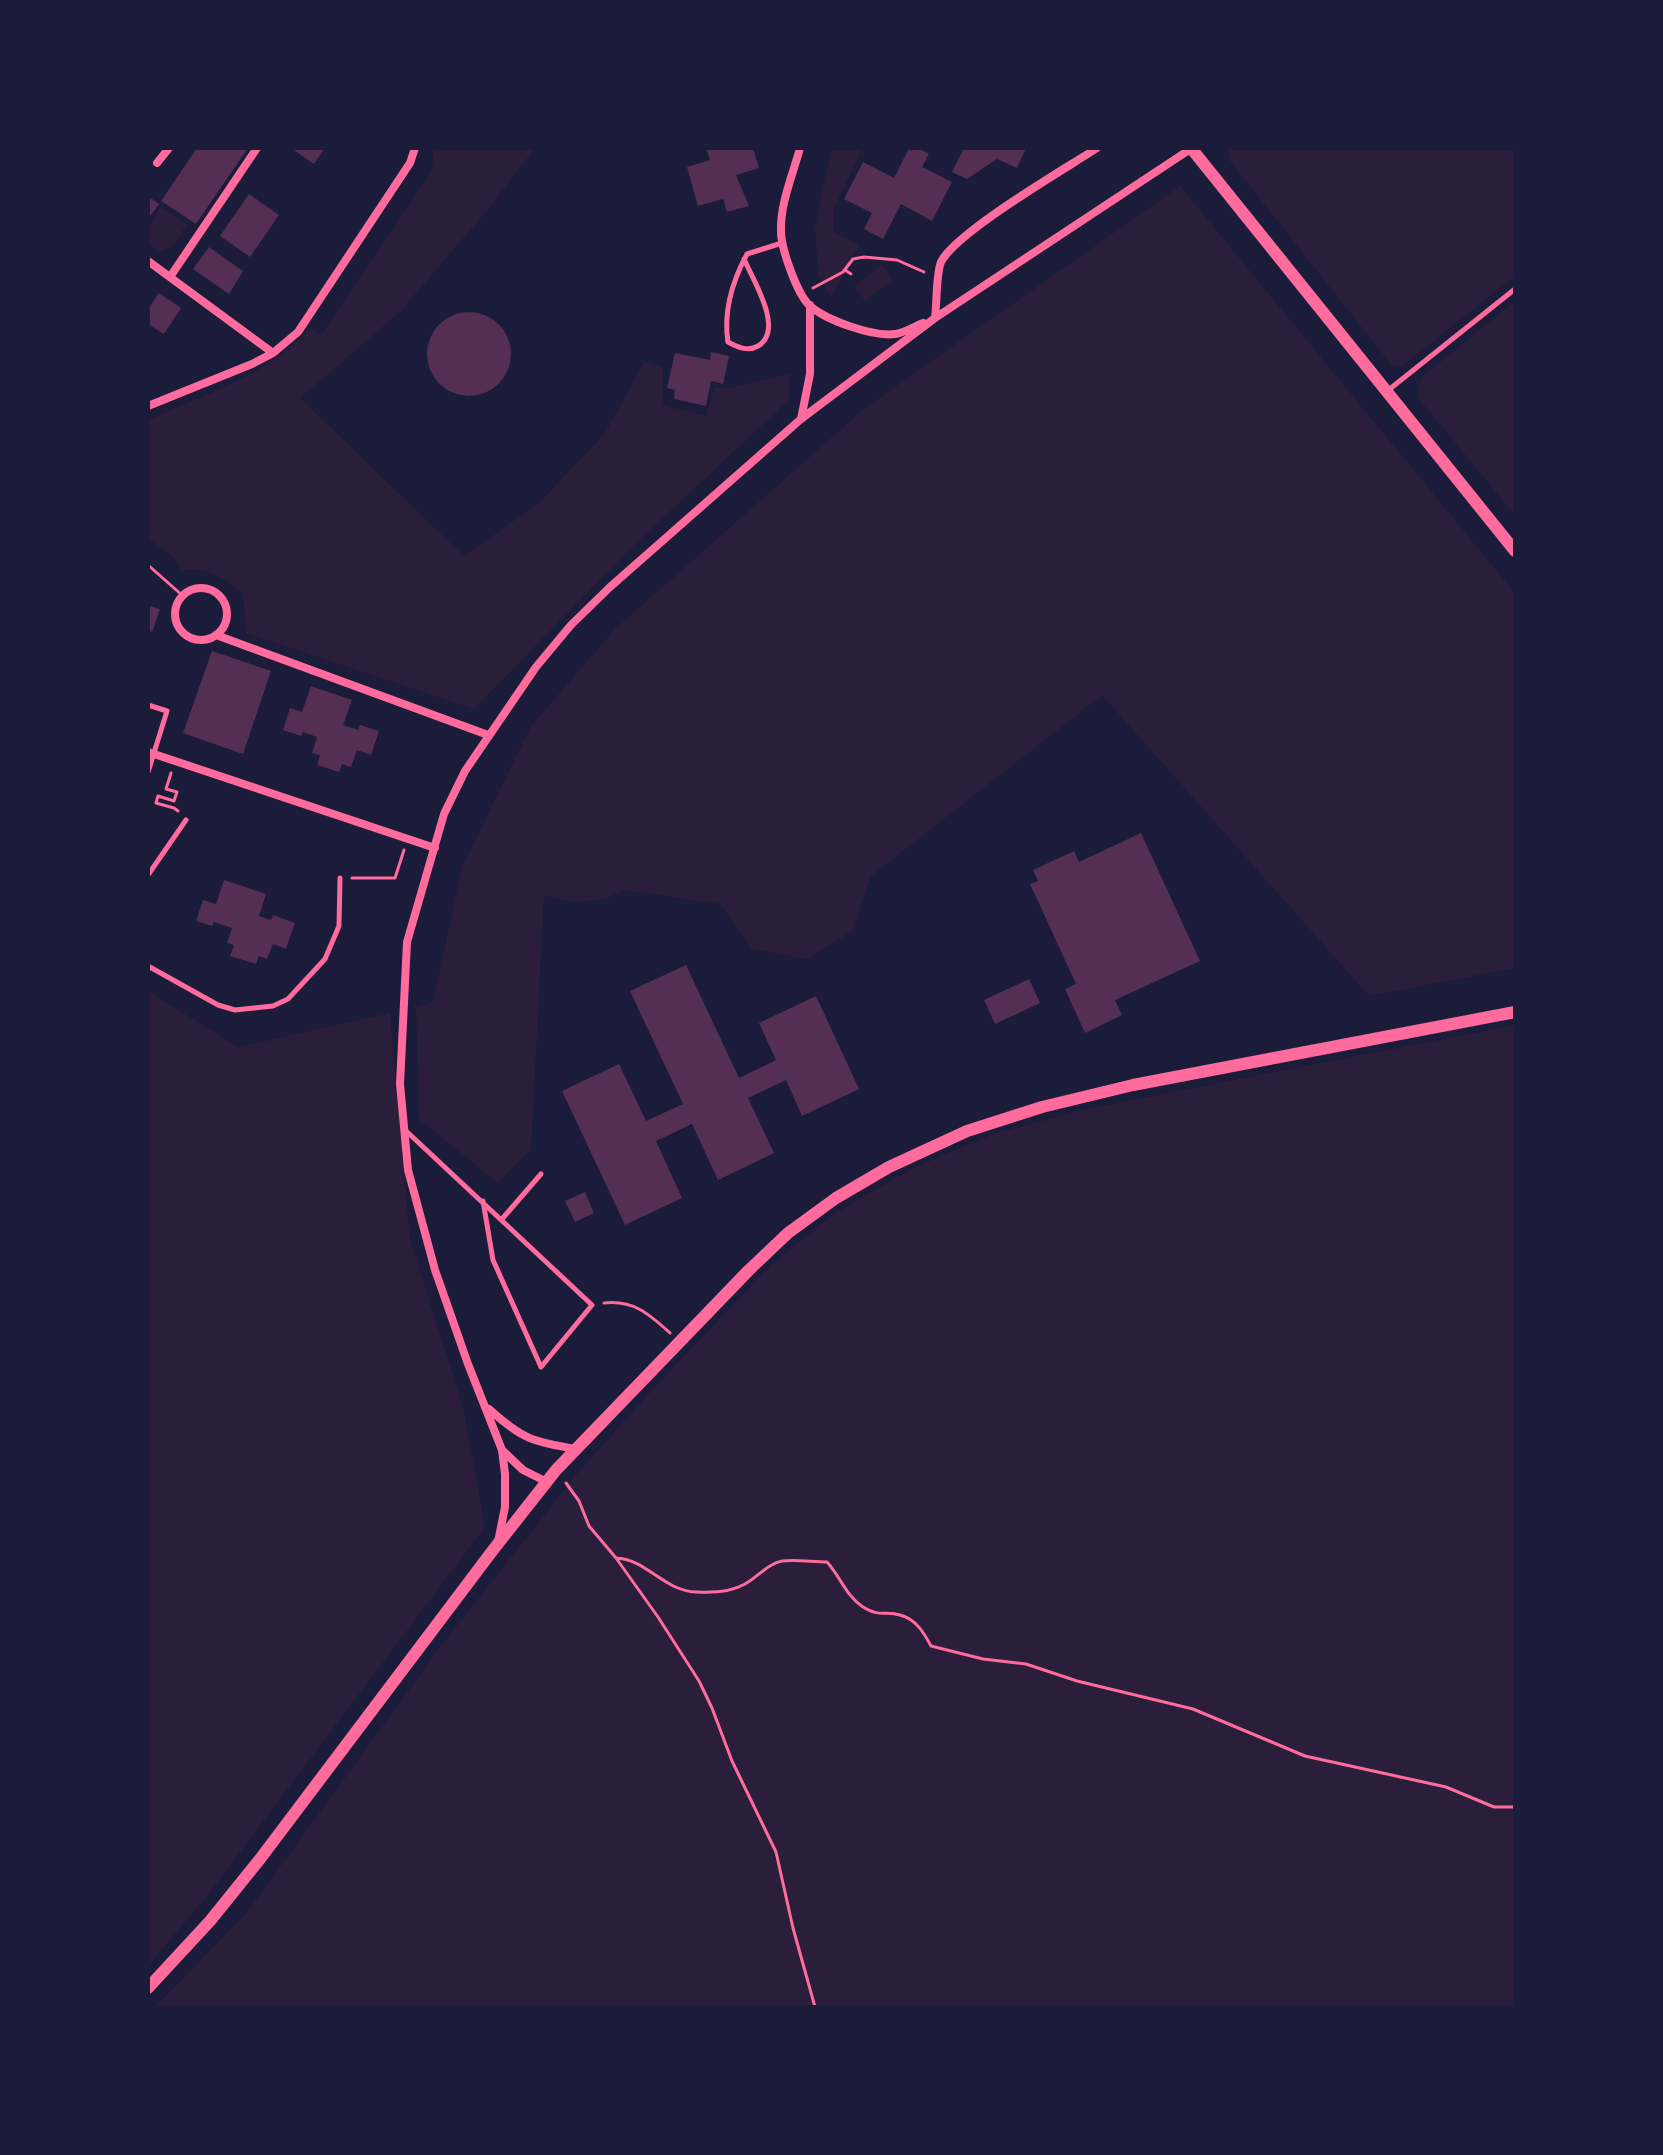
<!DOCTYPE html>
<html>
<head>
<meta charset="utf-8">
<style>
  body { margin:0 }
  #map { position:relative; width:1663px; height:2155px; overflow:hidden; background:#1b1b3a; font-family:Lato,sans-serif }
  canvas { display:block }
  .frame { position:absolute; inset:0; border:150px solid #1b1b3a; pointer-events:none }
</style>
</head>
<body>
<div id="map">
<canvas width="1663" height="2155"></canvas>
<div class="frame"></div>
</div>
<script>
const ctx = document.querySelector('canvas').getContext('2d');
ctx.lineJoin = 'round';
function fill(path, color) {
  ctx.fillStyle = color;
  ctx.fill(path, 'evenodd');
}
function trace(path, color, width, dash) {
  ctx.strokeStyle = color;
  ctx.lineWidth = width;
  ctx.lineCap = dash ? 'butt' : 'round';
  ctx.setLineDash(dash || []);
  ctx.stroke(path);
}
const green = new Path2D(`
  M433 148H535L490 207 400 312 300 398 464 556 539 503 605 433 644 362 663 368V405L706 416 714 388H729L789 374V400L636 543 474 709 246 633 243 594C224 579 209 565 183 571L174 558 148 538V420C203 395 269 375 310 328L321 335 432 171Z
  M832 148H867L861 152 833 211V231L859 245 831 298 818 274 815 226Z
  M1228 148H1515V276L1405 364 1393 367 1230 161Z
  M1180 186 1515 593V968L1369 996 1102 695 870 877 854 930 807 959 752 949 720 904 625 890 605 899 577 902 544 896 531 1150 498 1183 419 1119 416 1007 433 1002 462 867 531 726 615 629 865 408Z
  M161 207 187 224 174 245 161 252 148 244V228Z
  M882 265 893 280 865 301 854 286Z
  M1515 301V515L1419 399 1418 390 1423 376Z
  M148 991 238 1047 390 1013 410 1239 464 1411 485 1527 207 1896 148 1966Z
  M1515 1025V2007H155L245 1915 441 1646 576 1475 654 1388 771 1265 835 1213 913 1168 996 1133 1087 1109Z`);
const building = new Path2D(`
  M197 148H248L196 224 161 201Z
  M291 148H325L314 164Z
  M706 148H753L759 168 736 175 749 206 727 212 723 199 698 206 687 167 710 160Z
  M909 148H918L929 154 922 167 952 182 932 221 901 204 883 239 864 229 872 213 844 199 863 162 894 178Z
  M964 148H1026L1017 168 997 159 967 179 952 172Z
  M249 194 279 215 250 257 220 236Z
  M148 196 159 204 148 219Z
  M209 247 243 271 229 294 193 269Z
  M159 293 181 308 164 334 148 324V309Z
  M427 354a42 42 0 1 1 84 0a42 42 0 1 1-84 0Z
  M711 352 729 356 723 384 711 381 706 406 674 399 675 390 667 388 675 353 710 360Z
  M148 605 160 609 152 632 148 630Z
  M212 651 271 671 243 754 183 733Z
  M311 686 352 700 343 725 358 730 360 725 379 731 371 755 357 750 351 767 342 764 339 772 317 765 320 755 312 753 317 737 303 732 301 736 283 730 290 708 302 712Z
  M1141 833 1200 961 1115 1000 1122 1015 1085 1033 1065 989 1076 984 1030 884 1038 881 1033 870 1074 851 1079 862Z
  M224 880 266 894 259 916 271 920 273 915 295 923 286 949 273 944 267 959 259 956 256 964 230 956 234 945 227 943 232 928 214 922 212 926 196 921 203 900 216 904Z
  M686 965 739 1078 776 1060 759 1023 816 996 859 1089 802 1116 786 1080 748 1098 774 1153 718 1180 692 1124 656 1141 682 1198 625 1225 562 1091 619 1064 646 1121 683 1104 630 991Z
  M1029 979 1040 1003 995 1024 984 1000Z
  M585 1192 594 1213 575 1222 565 1201Z`);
const path = new Path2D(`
  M845 270 851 274
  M813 288 843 272 853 259 864 257 897 260 924 272
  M148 565 183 596
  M171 773 166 789 177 792 174 801 158 796 156 803 174 808 178 811
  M352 878H395L404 850
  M604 1303C634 1300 649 1314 670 1333
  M566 1483 579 1501 589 1526 616 1558 658 1617 699 1681 712 1708 732 1761 776 1852 793 1928 815 2007
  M616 1558C646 1559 664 1591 696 1592 712 1593 731 1592 745 1584 758 1577 767 1564 782 1561 796 1559 813 1562 827 1562 840 1576 846 1596 863 1607 881 1618 885 1610 900 1615 916 1619 924 1633 931 1646L983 1659 1026 1664 1077 1681 1193 1709 1305 1756 1446 1787 1494 1807H1515`);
const service = new Path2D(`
  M744 259C753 280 785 330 758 346 748 352 737 347 728 342 723 311 732 282 747 254L782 243
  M1386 392 1515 289
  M148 705 167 711 148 772
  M148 875 186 820
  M148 966 218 1005 235 1010 273 1006 288 999 325 959 339 926 340 878
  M404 1129 592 1305 541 1367 493 1260 483 1201
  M502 1219 541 1174`);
const minor = new Path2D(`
  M800 148C793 174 780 204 781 231 781 249 797 293 809 305 825 320 873 337 895 334 904 333 915 326 923 323
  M157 163 169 148
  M148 261 273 353
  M170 277 257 148
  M935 318C937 303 936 274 941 262 956 232 1065 169 1097 148
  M148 406 252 364 273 353 298 332 410 163 415 148
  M801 419 810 374V305
  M175 614a26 26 0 1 1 52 0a26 26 0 1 1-52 0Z
  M216 635 488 735
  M148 752 435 848
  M489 1409C522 1439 533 1442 576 1449
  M503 1451 523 1470 547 1482
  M498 1542 505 1507V1474L502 1450 468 1364 435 1270 408 1170 400 1084 407 942 444 814 465 771 536 667 571 625 610 587 801 419 935 318 1192 148`);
const tertiary = new Path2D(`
  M1191 148 1515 551
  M148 1988 210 1921 260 1859 493 1550 556 1470 749 1270 788 1233 836 1198 889 1167 967 1131 1042 1107 1133 1085 1515 1012`);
fill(green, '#2a1e3b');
fill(building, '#542f53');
trace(path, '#ff6b9d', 3);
trace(service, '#ff6b9d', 5);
trace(minor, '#ff6b9d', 8);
trace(tertiary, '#ff6b9d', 12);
</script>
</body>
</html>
